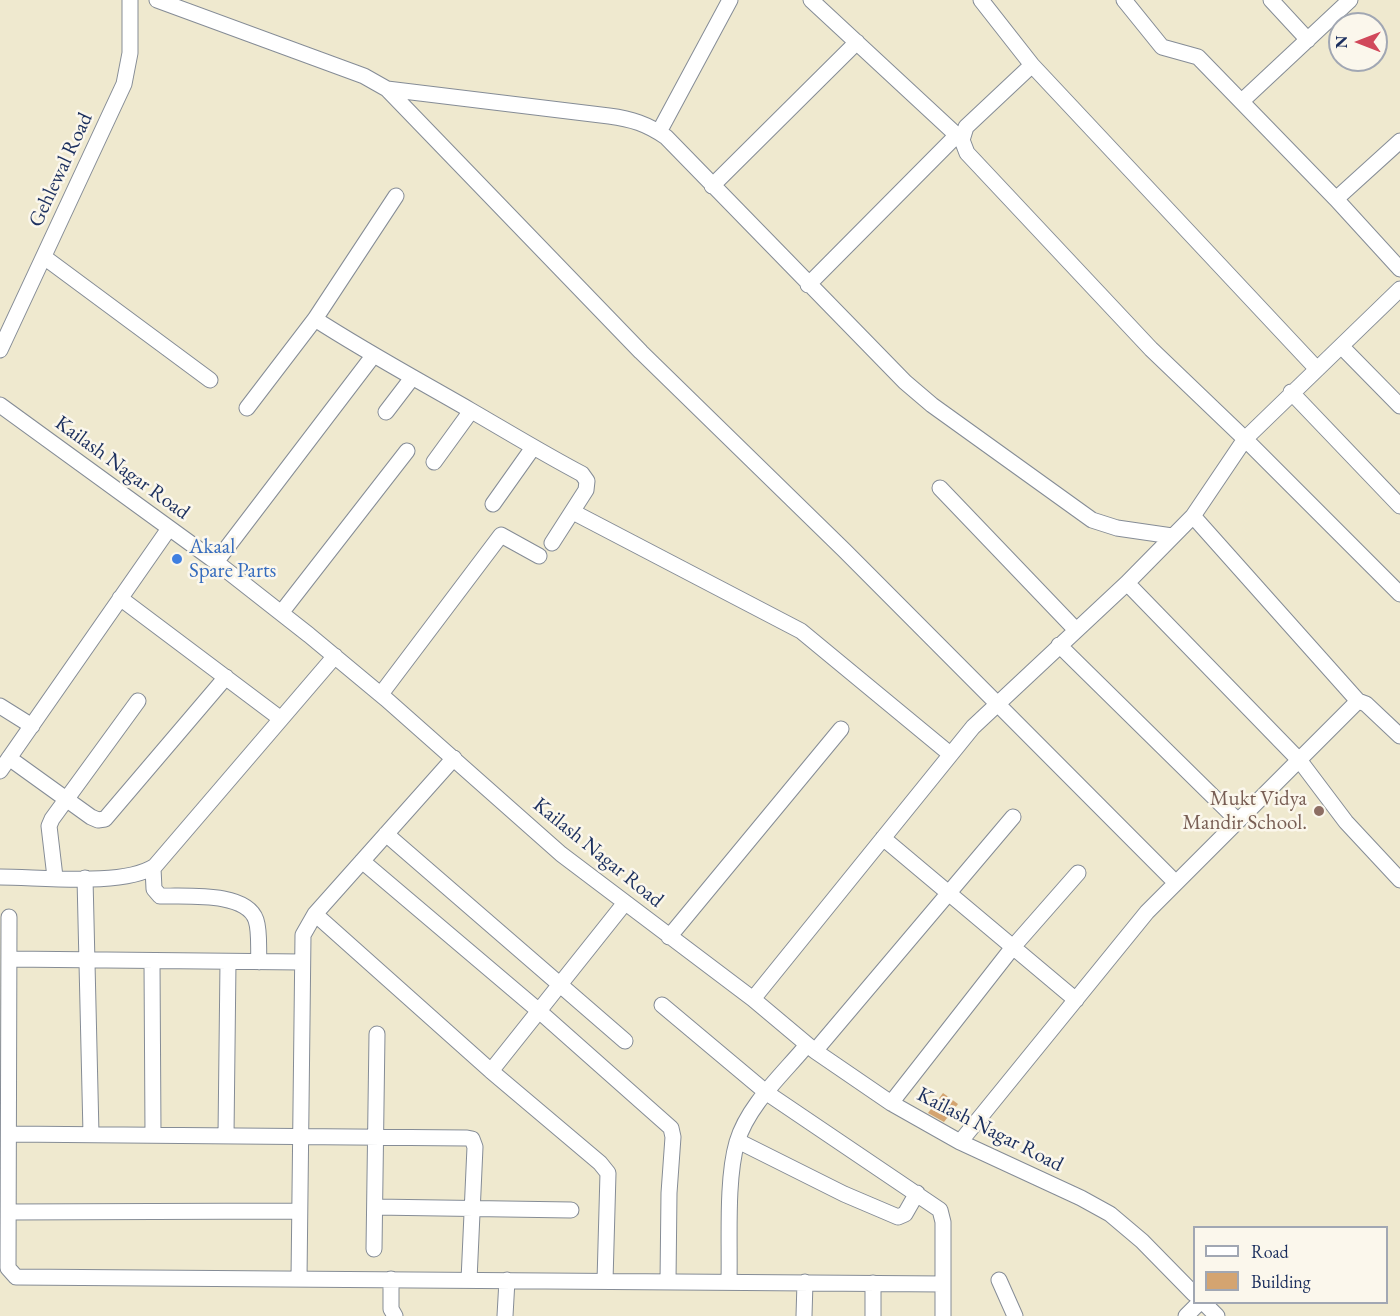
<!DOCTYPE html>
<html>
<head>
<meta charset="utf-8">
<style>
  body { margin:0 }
  #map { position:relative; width:1400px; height:1316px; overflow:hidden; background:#efe9cf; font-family:"EB Garamond",serif }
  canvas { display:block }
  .legend { position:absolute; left:1193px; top:1226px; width:195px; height:78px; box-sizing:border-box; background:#fbf7ec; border:2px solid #a1a7b3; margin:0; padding:8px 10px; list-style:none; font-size:18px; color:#1b2f5e }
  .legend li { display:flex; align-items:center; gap:12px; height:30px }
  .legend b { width:30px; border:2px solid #a1a7b3 }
  .north { position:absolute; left:1328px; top:12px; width:60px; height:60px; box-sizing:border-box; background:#fbf7ec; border:2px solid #a1a7b3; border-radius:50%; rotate:270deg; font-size:16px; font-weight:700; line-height:24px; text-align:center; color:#1b2f5e }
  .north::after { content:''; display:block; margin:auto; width:21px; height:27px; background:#d1495b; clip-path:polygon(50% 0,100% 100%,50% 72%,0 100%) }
</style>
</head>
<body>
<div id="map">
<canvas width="1400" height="1316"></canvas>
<ul class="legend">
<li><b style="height:8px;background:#fff"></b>Road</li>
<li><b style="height:16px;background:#d4a470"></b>Building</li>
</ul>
<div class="north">N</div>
</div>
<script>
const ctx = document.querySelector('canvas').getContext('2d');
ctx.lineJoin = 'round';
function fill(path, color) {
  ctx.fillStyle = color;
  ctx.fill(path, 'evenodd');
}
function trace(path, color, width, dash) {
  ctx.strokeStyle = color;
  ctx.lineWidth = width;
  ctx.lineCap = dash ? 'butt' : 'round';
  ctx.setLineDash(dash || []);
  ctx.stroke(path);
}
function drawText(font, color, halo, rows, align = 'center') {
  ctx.font = font + ' "EB Garamond",serif';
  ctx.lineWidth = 5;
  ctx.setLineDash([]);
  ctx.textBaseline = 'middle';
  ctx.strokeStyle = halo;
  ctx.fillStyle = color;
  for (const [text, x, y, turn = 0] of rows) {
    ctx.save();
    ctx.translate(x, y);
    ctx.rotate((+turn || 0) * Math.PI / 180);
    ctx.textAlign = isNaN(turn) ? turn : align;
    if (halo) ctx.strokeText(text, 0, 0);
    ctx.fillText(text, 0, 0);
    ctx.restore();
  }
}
const building = new Path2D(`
  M943 1093 958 1104 944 1122 928 1113Z`);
const minor = new Path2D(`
  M157 0 364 76 387 89 641 352 844 550 1175 882
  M811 0 962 140
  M981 0 1032 65 1316 368
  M1124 0 1162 47 1198 57 1336 199 1400 269
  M1271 0 1308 40
  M1032 65 966 127 962 140 967 153 1151 349 1245 439 1400 594
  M387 89 609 116C632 119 647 124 666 137L905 382 932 405 1092 520 1117 528 1172 536
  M1242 101 1350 0
  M659 132 730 0
  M712 186 857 42
  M1336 199 1400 141
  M44 257 210 380
  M808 285 957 135
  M315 319C366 352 418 380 470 410 508 432 544 454 582 474L587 481 586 490 552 543
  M1341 346 1400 406
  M0 350 124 84 130 53V0
  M1291 392 1400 506
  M0 405 216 562 309 635 386 699 561 854 753 999 815 1051 891 1103 960 1142 1081 1198 1110 1214 1142 1241 1194 1294
  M247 408 315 319 396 196
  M386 412 412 378
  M434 462 471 411
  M940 488 1076 630
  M493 504 532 449
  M573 512 801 631 950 754
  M216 562 373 356
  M1127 583 1300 761 1346 822 1400 880
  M120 598 281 719
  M281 613 407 451
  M1059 645 1238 821
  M381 694 501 535 539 556
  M1358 701 1366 704 1400 736
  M0 706 32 726
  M9 758 91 817 98 820 105 819 226 677
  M0 771 168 530
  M386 834 625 1041
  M883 838 1076 1000
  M362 861 539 1011 671 1128 673 1137 669 1193 668 1281
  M153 868 154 889 160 896C185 897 246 891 256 920 260 932 258 949 259 962
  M0 877C41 877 123 887 155 866L335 656
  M55 877 49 826 52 819 138 701
  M85 878 91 1134
  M315 914 491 1071 624 904
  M9 917 8 1268 16 1277 943 1284
  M669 937 841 729
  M9 959 301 962
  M152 962 153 1134
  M753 999 973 727 1127 583 1193 516 1245 439 1400 289
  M662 1005 767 1093 940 1210 943 1222V1316
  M815 1051 1013 817
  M491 1071 600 1163 608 1173 605 1281
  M891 1103 1013 947 1078 873
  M9 1134 467 1138 472 1139 475 1147 469 1280
  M226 1135 228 962
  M738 1141 844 1194 898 1217 905 1214 917 1193
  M960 1142 1147 912 1358 701 1193 516
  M375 1207 571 1210
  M9 1212 298 1211
  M374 1249 377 1034
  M299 1279 303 935 315 914 454 758
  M391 1279V1309L395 1316
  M999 1280 1015 1316
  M729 1281C730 1241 726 1180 737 1142 748 1105 783 1074 807 1045
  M873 1283V1316
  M1203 1302 1217 1316
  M505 1316 507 1280
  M804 1316 805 1282
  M1186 1316 1200 1302`);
const markers = [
  [177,559,6,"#3f7fe0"],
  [1319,811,6,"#8d6e63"]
];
const streetNames = [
  ["Gehlewal Road",61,170,-65],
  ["Kailash Nagar Road",122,468,36],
  ["Kailash Nagar Road",598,853,39],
  ["Kailash Nagar Road",990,1130,27]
];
const shopNames = [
  ["Akaal",189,547],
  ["Spare Parts",189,571]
];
const educationNames = [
  ["Mukt Vidya",1307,799],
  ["Mandir School.",1307,823]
];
fill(building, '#d4a470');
trace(minor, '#858c96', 17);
trace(minor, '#fff', 15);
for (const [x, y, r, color] of markers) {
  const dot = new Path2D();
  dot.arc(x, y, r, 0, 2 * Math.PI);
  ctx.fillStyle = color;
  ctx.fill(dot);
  trace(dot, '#fbf7ec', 2);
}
drawText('21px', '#1b2f5e', '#fbf7ec', streetNames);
drawText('21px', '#366cbe', '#fbf7ec', shopNames, 'left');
drawText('21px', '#785e54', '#fbf7ec', educationNames, 'right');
</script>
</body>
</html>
